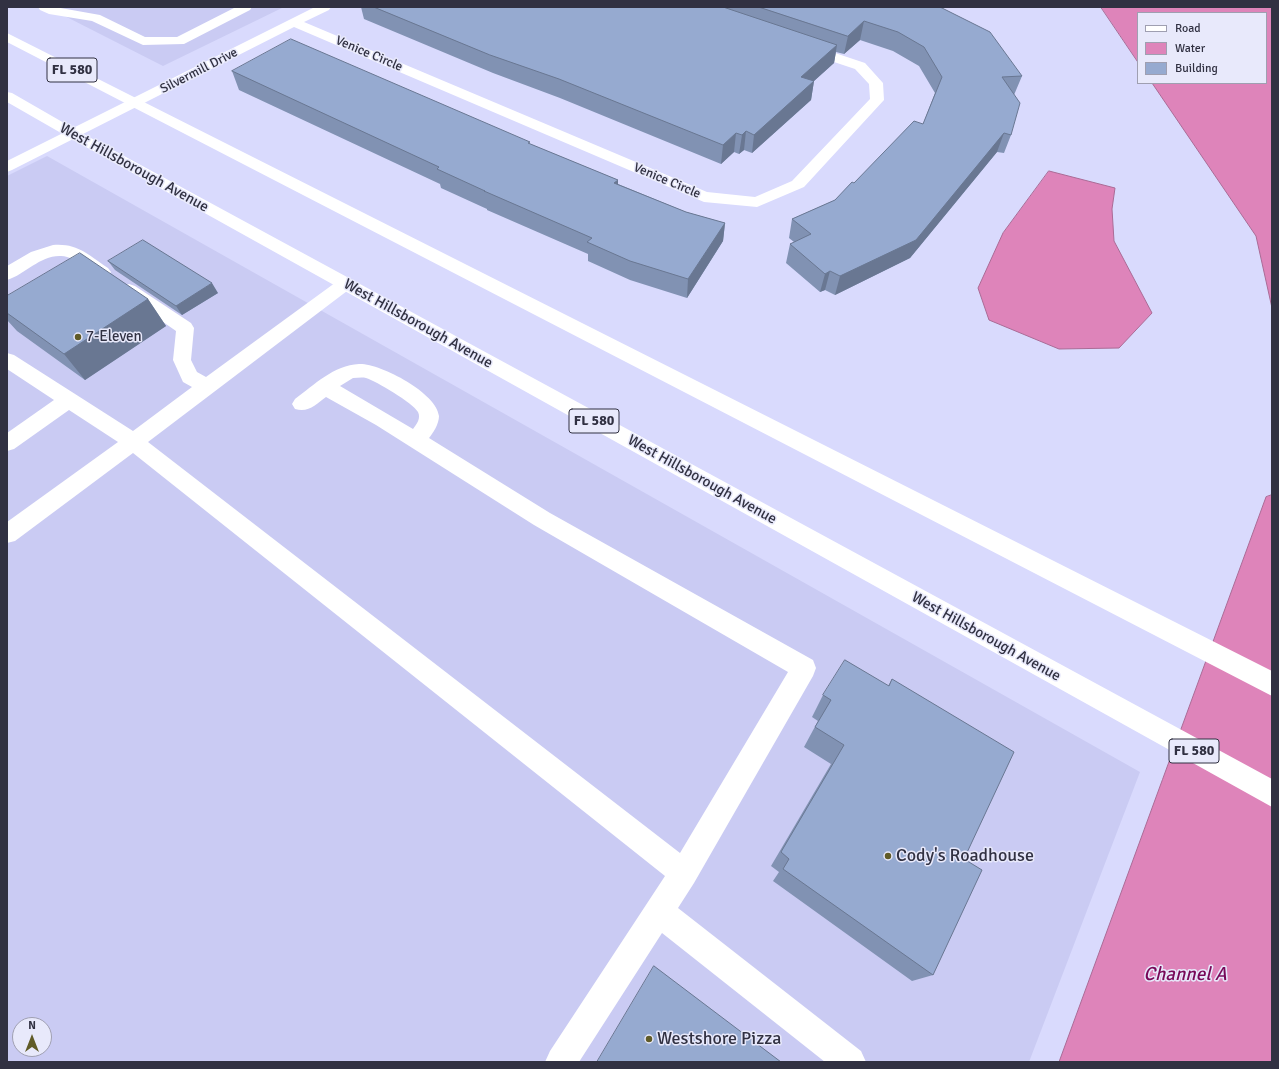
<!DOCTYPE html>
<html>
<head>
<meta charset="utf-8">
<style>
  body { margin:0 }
  #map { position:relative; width:1279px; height:1069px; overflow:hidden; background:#d9dafd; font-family:Signika,sans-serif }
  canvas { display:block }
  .frame { position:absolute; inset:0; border:8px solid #313142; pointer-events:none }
  .legend { position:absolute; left:1137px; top:12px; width:130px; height:72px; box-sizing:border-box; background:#e8e9fb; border:1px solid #9f9fb1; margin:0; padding:5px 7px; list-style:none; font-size:12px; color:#313142 }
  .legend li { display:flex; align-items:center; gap:8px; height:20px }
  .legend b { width:20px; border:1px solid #9f9fb1 }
  .north { position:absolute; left:12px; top:1017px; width:40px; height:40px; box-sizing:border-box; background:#e8e9fb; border:1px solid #9f9fb1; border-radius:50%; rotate:0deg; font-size:11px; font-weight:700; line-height:16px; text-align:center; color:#313142 }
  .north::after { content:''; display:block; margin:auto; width:14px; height:18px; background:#605b28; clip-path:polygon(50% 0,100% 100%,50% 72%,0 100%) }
</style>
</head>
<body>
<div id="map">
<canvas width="1279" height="1069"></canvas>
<div class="frame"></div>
<ul class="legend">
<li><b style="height:5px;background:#fff"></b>Road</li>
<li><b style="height:11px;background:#de84ba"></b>Water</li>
<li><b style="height:11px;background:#96aad0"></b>Building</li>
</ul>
<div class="north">N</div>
</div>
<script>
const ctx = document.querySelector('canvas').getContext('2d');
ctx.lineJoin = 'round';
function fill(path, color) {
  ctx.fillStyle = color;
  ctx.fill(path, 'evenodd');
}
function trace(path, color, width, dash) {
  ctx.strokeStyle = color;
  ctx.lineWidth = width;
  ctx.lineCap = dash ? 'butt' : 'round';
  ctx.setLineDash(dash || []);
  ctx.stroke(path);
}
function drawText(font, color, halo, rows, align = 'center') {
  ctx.font = font + ' Signika,sans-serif';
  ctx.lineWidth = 3;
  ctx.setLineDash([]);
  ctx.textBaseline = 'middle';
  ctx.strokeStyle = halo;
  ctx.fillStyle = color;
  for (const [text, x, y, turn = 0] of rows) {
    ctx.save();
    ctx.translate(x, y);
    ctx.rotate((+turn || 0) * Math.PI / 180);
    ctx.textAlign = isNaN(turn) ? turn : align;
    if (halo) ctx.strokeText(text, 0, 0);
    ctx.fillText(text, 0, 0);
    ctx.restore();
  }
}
const built = new Path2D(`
  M47 7H284L163 66Z
  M47 156 1140 772 1029 1062H7V176ZM20 1025H44V1049H20Z`);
const water = new Path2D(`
  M1101 7H1270L1272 8V308L1256 236 1152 83H1266V13H1138V62Z
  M1049 171 1115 188 1112 209 1114 241 1152 313 1119 348 1059 349 989 320 978 288 1003 233Z
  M1272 495V1062H1059L1266 497Z`);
const minor = new Path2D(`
  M38 7H55L100 15 145 37H177L236 7H252L250 10 184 44 143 45 92 21 49 14 40 10Z
  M315 7H331L329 10 304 22 707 192 755 197 792 181 870 99 869 84 855 69 801 51 799 48 801 45H811L865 63 883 83 884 100 804 187 757 207 704 202 294 27 12 170 7 172V161Z
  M53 245C78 243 88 255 108 268L111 272 108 276C89 281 80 256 61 256 40 255 26 274 7 280V266L31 252Z
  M345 278 351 280 354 284 351 288 148 442 680 853 788 672 534 525 376 425 326 397C316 404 309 413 295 409L292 404 295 399C314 385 334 365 359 364 380 363 437 393 439 416 439 424 433 433 429 438L550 513 813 660 816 668 813 676 694 883 678 908 861 1051 866 1062H825L662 933 579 1062H545L550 1051 665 876 133 453 15 541 7 543V522L118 442 69 410 14 449 7 451V433L54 400 7 369V353L14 355 133 431 192 387 183 382 173 360 176 331 123 294 120 290 123 286 129 284 135 286 191 323 194 328 191 360 197 372 206 377 339 280ZM353 378C357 378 362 377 366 378 376 381 413 403 418 412 421 418 417 424 413 429L340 386Z`);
const major = new Path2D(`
  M7 33 1272 671V696L7 42Z
  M7 92 12 93 78 131 1272 779V807L68 137 7 102Z`);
const wall = new Path2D(`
  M361 7H940L1022 76 1014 95 1011 135 1004 153 997 152 910 258 835 295 825 290 820 292 786 263 790 244 794 242 789 238 792 219 835 200 854 183 923 124 935 93 919 66 893 51 860 40 844 54 836 52 834 63 814 81 811 100 752 153 744 150 739 154 734 152 721 164 560 98 493 73 364 19Z
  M232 71 530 144 618 180V184L686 212 725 223 723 241 687 298 630 280 588 261V254L487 210V209L441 188 440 184 239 90Z
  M108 261 218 293 182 315 115 270Z
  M7 296 148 299 166 326 85 380 17 331 7 320Z
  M892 679 964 859 933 975 912 981 773 881 779 872 771 866 831 764 804 747 818 721 812 717 823 695 888 686Z`);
const shadedWall = new Path2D(`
  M864 21 860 40 844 54 848 36Z
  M837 45 834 63 814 81 811 100 752 153 754 135 801 77Z
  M746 131 744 150 739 154 742 135Z
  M736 133 734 152 721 164 723 145Z
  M1004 133 997 152 910 258 835 295 840 276Z
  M618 180V199L614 183Z
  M725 223 723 241 687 298 688 279Z
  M830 271 825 290 820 292 825 274Z
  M212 283 218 293 182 315 176 306Z
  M148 299 166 326 85 380 64 354Z`);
const building = new Path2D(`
  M374 7H723L837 45 801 77 814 81 754 135 746 131 742 135 736 133 723 145 559 79 490 55Z
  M759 7H940L990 32 1022 76 1002 77 1020 103 1011 135 1004 133 916 240 840 276 830 271 825 274 790 244 811 234 792 219 835 200 852 182 854 183 914 121 923 124 942 77 924 47 898 32 864 21 848 36Z
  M291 39 530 142 528 143 618 180 614 183 686 212 725 223 688 279 630 261 587 242 592 238 484 191H485L437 169 439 167 232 71Z
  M143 240 212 283 176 306 108 261Z
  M80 253 148 299 64 354 7 313V296Z
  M845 660 889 686 892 679 1014 752 964 859 982 870 933 975 783 869 789 859 781 852 844 745 815 727 831 700 823 695Z
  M654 966 781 1062H597Z`);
const markers = [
  [78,337,4,"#605b28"],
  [888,856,4,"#605b28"],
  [649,1039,4,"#605b28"]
];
const farStreetnames = [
  ["Venice Circle",369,54,23],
  ["Silvermill Drive",199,71,-27],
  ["Venice Circle",667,181,23]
];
const shields = [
  [72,70,50],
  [594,421,50],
  [1194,751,50]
];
const shieldNames = [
  ["FL 580",72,70],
  ["FL 580",594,421],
  ["FL 580",1194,751]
];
const streetNames = [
  ["West Hillsborough Avenue",134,168,29],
  ["West Hillsborough Avenue",418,324,29],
  ["West Hillsborough Avenue",702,480,29],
  ["West Hillsborough Avenue",986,637,29]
];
const poiNames = [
  ["7-Eleven",86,337]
];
const nearPoinames = [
  ["Cody's Roadhouse",896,856],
  ["Westshore Pizza",657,1039]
];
const nearWaternames = [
  ["Channel A",1185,975]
];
fill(built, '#cacbf3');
fill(water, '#de84ba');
trace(water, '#aa6b96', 1);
fill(minor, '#fff');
fill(major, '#fff');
fill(wall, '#8192b3');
fill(shadedWall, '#697792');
fill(building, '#96aad0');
trace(building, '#697792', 1);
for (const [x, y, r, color] of markers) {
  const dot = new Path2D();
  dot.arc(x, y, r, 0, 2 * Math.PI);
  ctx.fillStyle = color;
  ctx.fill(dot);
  trace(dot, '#e8e9fb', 1.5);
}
drawText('13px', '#313142', '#e8e9fb', farStreetnames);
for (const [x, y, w] of shields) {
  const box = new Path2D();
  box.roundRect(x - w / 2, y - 12, w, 24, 3);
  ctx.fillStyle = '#e8e9fb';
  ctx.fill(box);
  trace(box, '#313142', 1);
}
drawText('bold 14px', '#313142', null, shieldNames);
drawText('15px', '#313142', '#e8e9fb', streetNames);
drawText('15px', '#313142', '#e8e9fb', poiNames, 'left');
drawText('18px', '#313142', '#e8e9fb', nearPoinames, 'left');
drawText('italic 19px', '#780859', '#e8e9fb', nearWaternames);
</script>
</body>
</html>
